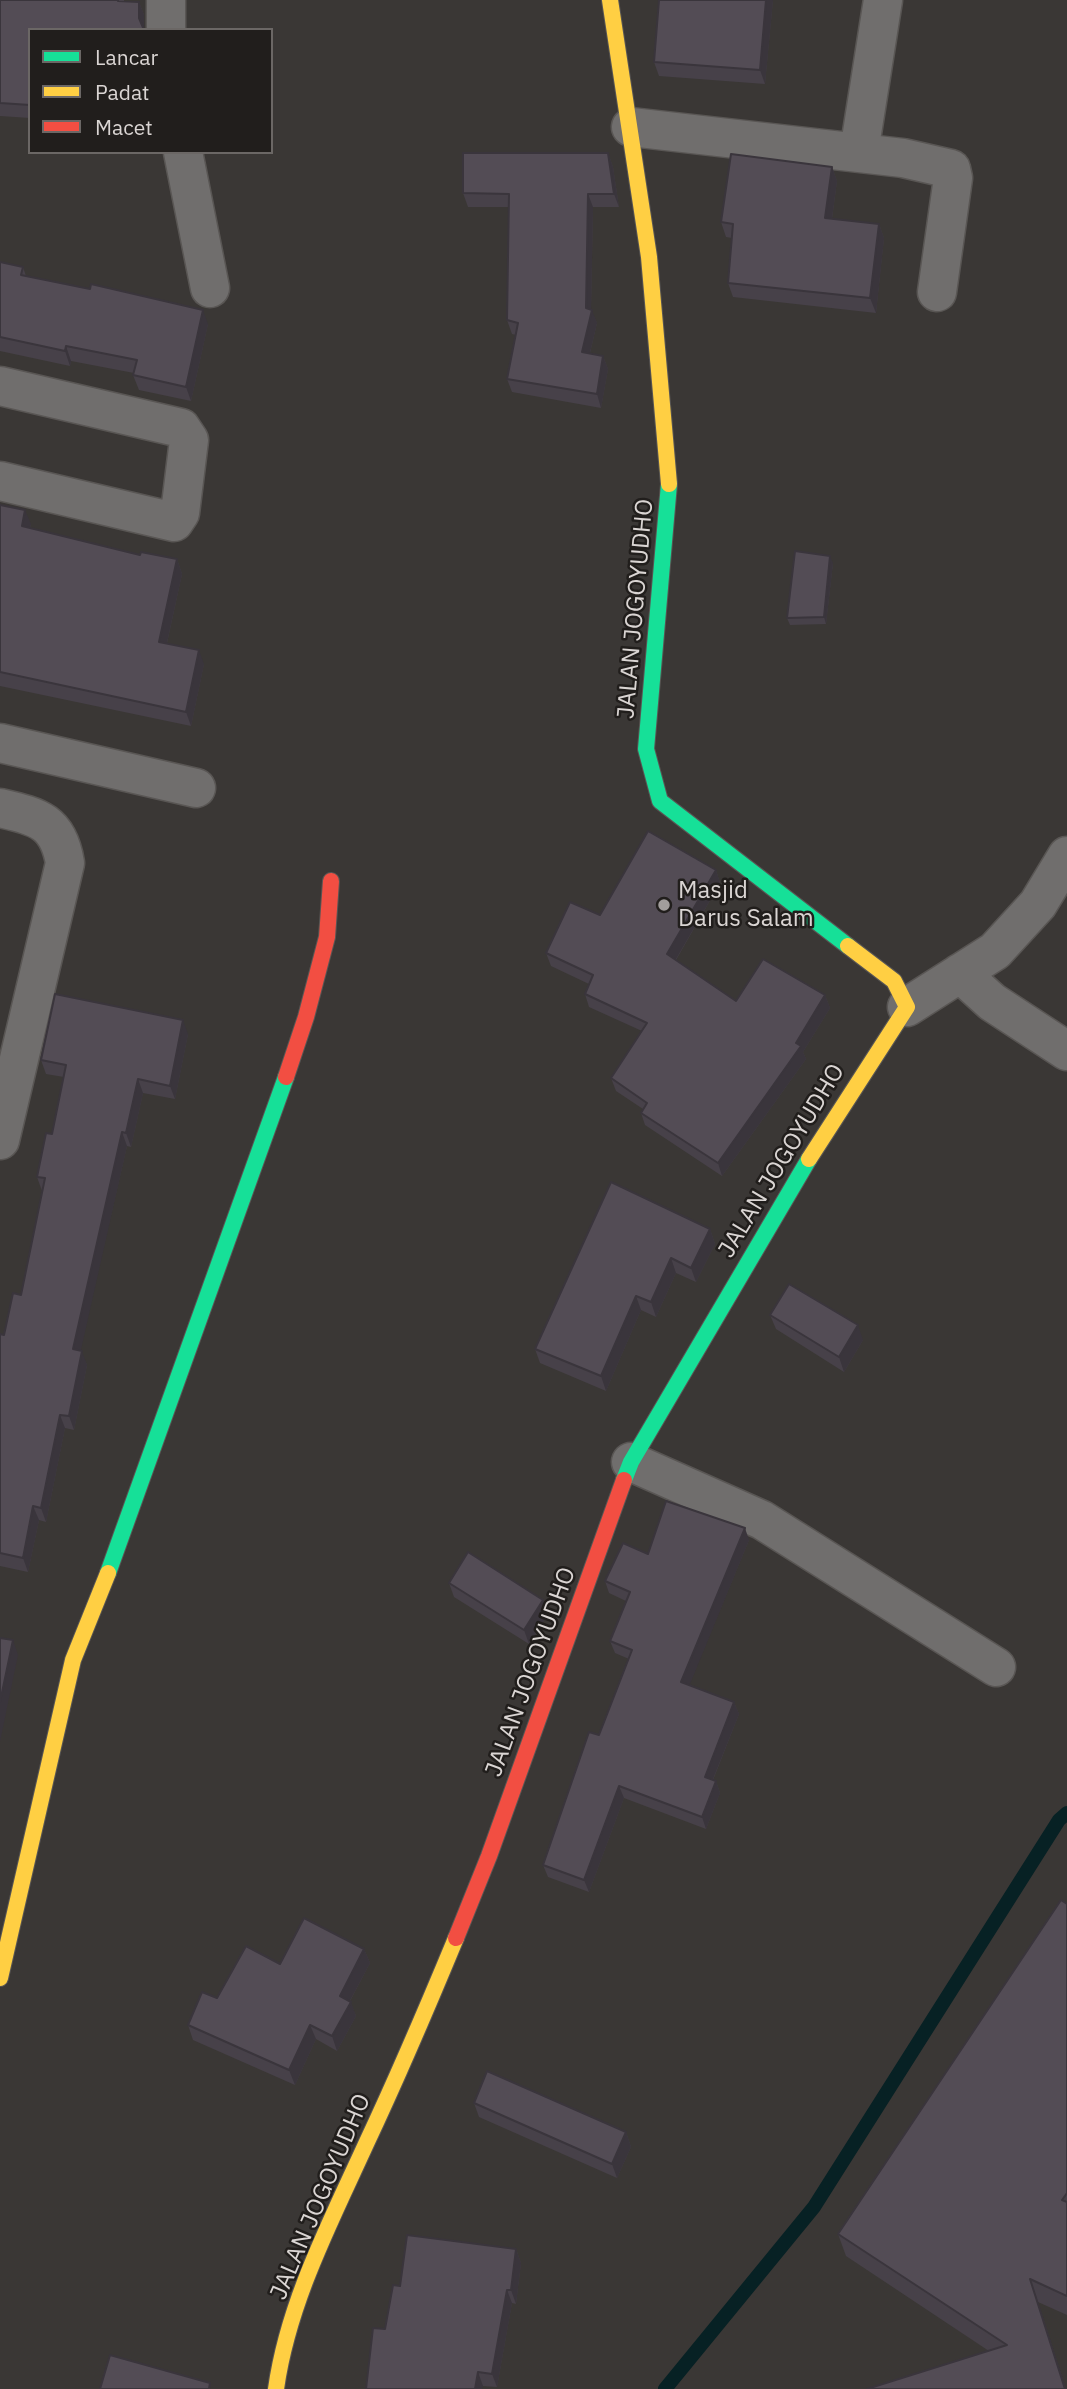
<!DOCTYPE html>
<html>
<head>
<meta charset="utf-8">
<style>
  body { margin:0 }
  #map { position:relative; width:1067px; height:2389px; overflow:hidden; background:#3a3735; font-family:"IBM Plex Sans",sans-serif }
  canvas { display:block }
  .legend { position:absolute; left:28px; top:28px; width:245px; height:126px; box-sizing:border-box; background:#211e1c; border:2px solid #6b6765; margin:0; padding:9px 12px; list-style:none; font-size:21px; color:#dad5d3 }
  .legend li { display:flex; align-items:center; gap:14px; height:35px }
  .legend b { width:35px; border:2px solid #6b6765 }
</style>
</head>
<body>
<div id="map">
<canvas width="1067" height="2389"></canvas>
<ul class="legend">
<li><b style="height:9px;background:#16e098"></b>Lancar</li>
<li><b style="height:9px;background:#ffcf43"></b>Padat</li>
<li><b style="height:9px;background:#f24e42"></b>Macet</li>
</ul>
</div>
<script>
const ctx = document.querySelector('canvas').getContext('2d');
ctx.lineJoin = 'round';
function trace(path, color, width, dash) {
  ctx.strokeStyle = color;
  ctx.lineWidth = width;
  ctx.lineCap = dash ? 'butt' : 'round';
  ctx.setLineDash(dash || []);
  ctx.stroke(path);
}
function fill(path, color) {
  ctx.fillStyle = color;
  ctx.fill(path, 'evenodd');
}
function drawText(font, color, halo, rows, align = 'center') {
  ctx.font = font + ' "IBM Plex Sans",sans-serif';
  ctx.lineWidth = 5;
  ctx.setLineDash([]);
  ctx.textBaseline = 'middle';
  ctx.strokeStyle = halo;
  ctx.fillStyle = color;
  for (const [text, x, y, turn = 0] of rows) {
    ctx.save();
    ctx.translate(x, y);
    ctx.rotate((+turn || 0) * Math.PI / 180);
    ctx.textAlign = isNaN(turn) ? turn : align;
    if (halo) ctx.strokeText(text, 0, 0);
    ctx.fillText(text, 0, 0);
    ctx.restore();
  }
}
const stream = new Path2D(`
  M665 2389 814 2207 1059 1820 1067 1813`);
const street = new Path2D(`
  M166 0V30
  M631 127 903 158 951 169 953 178 937 292
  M183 152 210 288
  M859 152 883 0
  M0 386 181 428 189 440 180 513 174 522 0 481
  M0 743 196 788
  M0 808C38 817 58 821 65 863L0 1140
  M960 973 992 1002 1067 1051
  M907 1007 995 951 1038 904 1067 856
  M631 1462 762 1520 996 1667`);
const fast = new Path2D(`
  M669 484 646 749 660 801 848 946
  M624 1480 631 1462 809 1159
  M108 1573 286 1077`);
const slow = new Path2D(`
  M610 0 649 257 669 484
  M809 1159 907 1007 894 981 848 946
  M0 1978 73 1660 108 1573
  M276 2389C288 2303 330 2223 366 2144 398 2076 427 2008 456 1938`);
const jam = new Path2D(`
  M286 1077 306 1017 327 937 331 881
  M456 1938 489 1856 624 1480`);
const wall = new Path2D(`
  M0 0H124V1L139 2 144 15V30H30V118L0 116Z
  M773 0 765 84 659 76 654 62Z
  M608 153 613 167 619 207H593L591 310 597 323 590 353 603 356 608 369 601 408 512 392 507 379 516 335 512 334 507 320 509 207H468L463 193Z
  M832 167 837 181 832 219 879 224 884 238 876 313 733 297 728 283 732 238 726 237 721 222Z
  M0 262 23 267 26 276 208 324 191 401 139 390 133 375 134 373 71 361 70 366 0 351Z
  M0 505 31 524 30 528 140 555 177 559 182 574 167 643 204 664 191 726 0 686Z
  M833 563 826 624 790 625 787 618Z
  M716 870 720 883 676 960 736 1001 825 995 830 1008 803 1052 806 1059 722 1176 645 1125 641 1113 643 1109 616 1091 611 1078 642 1031 589 1007 585 994 589 984 551 966 546 953 600 915Z
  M188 1034 175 1099 143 1093 131 1147 127 1146 80 1350 87 1365 74 1430 65 1428 46 1522 39 1520 28 1572 0 1566V1334L4 1335 21 1295 42 1191 37 1177 52 1134 64 1077 46 1074 41 1060Z
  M710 1229 715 1244 696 1282 676 1273 656 1317 641 1310 606 1391 540 1363 535 1349Z
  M770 1315 863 1340 844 1372 776 1329Z
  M749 1540 689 1685 734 1702 739 1714 713 1780 716 1781 720 1793 706 1829 624 1798 589 1892 548 1877 543 1865 599 1735 629 1659 615 1653 610 1641 626 1601 609 1593 605 1581 648 1554Z
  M449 1583 548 1614 529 1644 454 1597Z
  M1067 1904V2315L1038 2302 1066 2389H867L989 2351 846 2256 838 2234Z
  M364 1949 370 1963 350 2001 356 2016 337 2051 316 2039 295 2085 193 2040 188 2025 217 1998 280 1964Z
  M474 2103 626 2132 631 2147 617 2178 479 2117Z
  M516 2249 521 2263 516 2304 512 2303 497 2387 483 2386 385 2329 400 2286Z`);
const shadedWall = new Path2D(`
  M766 0H773L765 84 760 70Z
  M139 2 144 15V30L139 18Z
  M608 153 613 167 619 207 614 194Z
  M832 167 837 181 830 233 825 218Z
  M588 194 593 207 591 311 592 310 597 323 587 365 582 352 586 308Z
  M879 224 884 238 876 313 870 298Z
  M203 310 208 324 191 401 186 387Z
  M66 346 71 361 70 366 65 351Z
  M603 356 608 369 601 408 597 394Z
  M25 510 31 524 27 540 22 526Z
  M830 556 833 563 826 624 824 617Z
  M177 559 182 574 164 656 159 642Z
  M199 650 204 664 191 726 186 712Z
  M716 870 720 883 672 966 667 954Z
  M825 995 830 1008 803 1052 806 1059 722 1176 718 1163 796 1043Z
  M183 1020 188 1034 175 1099 170 1086Z
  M138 1079 143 1093 131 1147 126 1133Z
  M122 1132 127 1146 78 1363 73 1349Z
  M710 1229 715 1244 696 1282 691 1268Z
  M671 1258 676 1273 656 1317 651 1302Z
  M636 1296 641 1310 606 1391 601 1376Z
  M858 1325 863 1340 844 1372 839 1357Z
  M82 1351 87 1365 74 1430 69 1416Z
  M60 1415 65 1428 46 1522 41 1508Z
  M33 1506 39 1520 28 1572 23 1558Z
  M745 1528 749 1540 686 1694 681 1682Z
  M543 1600 548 1614 529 1644 524 1630Z
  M13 1640 18 1655 0 1742V1702Z
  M734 1702 739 1714 709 1789 705 1777Z
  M716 1781 720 1793 706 1829 702 1817Z
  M619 1786 624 1798 589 1892 584 1880Z
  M364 1949 370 1963 345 2010 340 1996Z
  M351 2002 356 2016 337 2051 332 2036Z
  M310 2025 316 2039 295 2085 289 2070Z
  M626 2132 631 2147 617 2178 612 2164Z
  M516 2249 521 2263 516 2304 511 2290Z
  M1030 2279 1038 2302 1066 2389H1065Z
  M507 2290 512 2303 497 2387 492 2374Z
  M478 2372 483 2386 482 2389H475Z`);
const building = new Path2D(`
  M0 0H118V1L139 2V18L144 30H30V105L0 103Z
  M659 0H766L760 70 654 62Z
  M463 153H608L614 194H588L586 308 592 310 582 352 603 356 597 394 507 379 518 323 507 320 509 194 463 193Z
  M731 154 832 167 825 218 879 224 870 298 728 283 733 224 721 222Z
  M0 262 23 267 21 275 90 289 91 284 203 310 186 387 133 375 137 360 66 346 65 351 0 337Z
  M0 505 25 510 22 526 140 555 141 552 177 559 159 642 199 650 186 712 0 672Z
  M795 551 830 556 824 617 787 618Z
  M648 831 716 870 667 954 736 1001 763 959 825 995 796 1043 801 1046 718 1163 641 1113 647 1103 611 1078 647 1023 585 994 593 975 546 953 570 902 600 915Z
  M55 994 183 1020 170 1086 138 1079 126 1133 122 1132 73 1349 82 1351 69 1416 60 1415 41 1508 33 1506 23 1558 0 1553V1334L4 1335 13 1293 21 1295 45 1178 37 1177 46 1133 52 1134 66 1065 41 1060Z
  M611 1182 710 1229 691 1268 671 1258 651 1302 636 1296 601 1376 535 1349Z
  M789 1284 858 1325 839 1357 770 1315Z
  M666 1501 745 1528 681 1682 734 1702 705 1777 716 1781 702 1817 619 1786 584 1880 543 1865 589 1732 599 1735 632 1650 610 1641 630 1592 605 1581 623 1543 648 1554Z
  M468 1552 543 1600 524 1630 449 1583Z
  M0 1638 13 1640 0 1702Z
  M1061 1900 1067 1904V2193L1062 2200 1067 2202V2296L1030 2279 1065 2389H867L1007 2345 838 2234Z
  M304 1918 364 1949 340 1996 351 2002 332 2036 310 2025 289 2070 188 2025 202 1992 217 1998 246 1946 280 1964Z
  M487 2071 626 2132 612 2164 474 2103Z
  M407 2235 516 2249 511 2290H507L492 2374 478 2372 475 2389H366L373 2328 385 2329 393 2285 400 2286Z
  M110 2355 210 2383 209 2389H100Z`);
const markers = [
  [664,905,7,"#a29e9c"]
];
const streetNames = [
  ["JALAN JOGOYUDHO",636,609,-85],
  ["JALAN JOGOYUDHO",782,1161,-59],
  ["JALAN JOGOYUDHO",531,1672,-70],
  ["JALAN JOGOYUDHO",321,2197,-67]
];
const poiNames = [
  ["Masjid",678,891],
  ["Darus Salam",678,919]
];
trace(stream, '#072124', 14);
trace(street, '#595654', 41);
trace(fast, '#595654', 18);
trace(slow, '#595654', 18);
trace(jam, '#595654', 18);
trace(street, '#706e6d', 38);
trace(fast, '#16e098', 16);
trace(slow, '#ffcf43', 16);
trace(jam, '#f24e42', 16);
fill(wall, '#474149');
fill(shadedWall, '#3a353c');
fill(building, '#534c55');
trace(building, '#3a353c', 2);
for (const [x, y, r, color] of markers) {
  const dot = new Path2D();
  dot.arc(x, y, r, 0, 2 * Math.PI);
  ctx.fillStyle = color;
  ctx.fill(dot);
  trace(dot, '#211e1c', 2.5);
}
drawText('24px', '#dad5d3', '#211e1c', streetNames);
drawText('24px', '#dad5d3', '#211e1c', poiNames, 'left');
</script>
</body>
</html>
